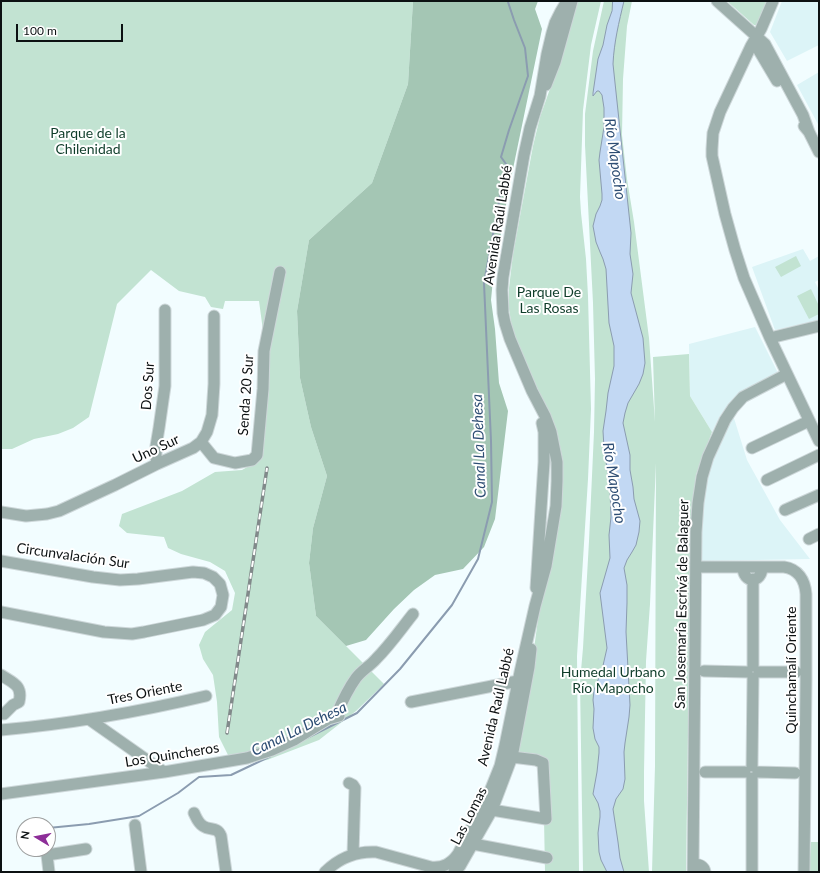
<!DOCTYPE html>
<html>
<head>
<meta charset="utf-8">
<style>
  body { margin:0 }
  #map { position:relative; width:820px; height:873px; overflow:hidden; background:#f2fdff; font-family:Lato,sans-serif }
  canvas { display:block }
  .frame { position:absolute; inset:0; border:2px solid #0c1112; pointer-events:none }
  .north { position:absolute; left:16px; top:817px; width:40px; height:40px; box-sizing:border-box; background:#fff; border:1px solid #9ea0a0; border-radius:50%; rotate:280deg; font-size:11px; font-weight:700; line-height:16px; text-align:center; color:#0c1112 }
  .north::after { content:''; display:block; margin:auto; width:14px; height:18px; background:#8d2e98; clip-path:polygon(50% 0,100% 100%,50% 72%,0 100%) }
  .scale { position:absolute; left:16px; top:24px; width:107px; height:18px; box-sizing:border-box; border:2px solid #0c1112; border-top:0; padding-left:5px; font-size:12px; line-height:14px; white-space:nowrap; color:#0c1112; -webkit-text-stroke:3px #fff; paint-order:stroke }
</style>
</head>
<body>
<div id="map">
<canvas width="820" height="873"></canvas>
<div class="frame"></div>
<div class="north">N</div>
<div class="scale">100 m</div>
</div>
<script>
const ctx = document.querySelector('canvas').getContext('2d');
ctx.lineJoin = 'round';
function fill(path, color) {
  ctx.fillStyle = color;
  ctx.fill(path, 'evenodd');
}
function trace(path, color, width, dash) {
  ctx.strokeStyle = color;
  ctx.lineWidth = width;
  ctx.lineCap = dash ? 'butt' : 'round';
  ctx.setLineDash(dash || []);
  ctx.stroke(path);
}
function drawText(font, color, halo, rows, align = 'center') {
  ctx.font = font + ' Lato,sans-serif';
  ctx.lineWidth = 4;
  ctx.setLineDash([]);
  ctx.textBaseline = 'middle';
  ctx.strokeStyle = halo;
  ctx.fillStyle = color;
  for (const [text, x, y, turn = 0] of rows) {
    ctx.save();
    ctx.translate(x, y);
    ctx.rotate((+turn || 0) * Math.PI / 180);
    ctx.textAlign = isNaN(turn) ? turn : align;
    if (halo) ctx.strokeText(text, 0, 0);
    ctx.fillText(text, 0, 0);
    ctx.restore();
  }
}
const built = new Path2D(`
  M782 1H819V45L787 61 770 32Z
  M819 72V126L797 85Z
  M803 249 810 261 819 256V280L815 282 819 290V320L775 330 752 267Z
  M755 327 778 373 741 392 725 409 720 416 712 432 690 396 689 344Z
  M733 415 747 460 780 520 810 559 700 561 702 501 711 462Z`);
const green = new Path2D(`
  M1 1H413L408 84 372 183 309 240 297 311 300 378 311 427 327 476 313 528 309 563 316 616 384 684 356 711 319 740 267 760 236 764 228 755 219 737 217 702 213 675 203 659 199 645 205 632 232 610 235 593 225 571 210 562 181 554 168 548 164 537 127 533 119 526 122 514 182 491 215 472 242 470 261 459 266 407V353L259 301H225L223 309 211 307 205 297 179 291 151 270 117 304 89 417 73 428 58 434 34 439 12 449H1Z
  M577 1H601L591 45 583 110 580 197 581 213 586 259 588 296 591 409 588 479 577 656 579 872H545L543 765 516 756 528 693 542 590 560 479 512 328 509 309V288L513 254 533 146 540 117 557 69Z
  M604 1H632L627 26 623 79 622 135 627 179 634 222 649 338 655 422 653 357 689 354 690 396 712 432 696 475 691 527 686 872H652L655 766 656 463 650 604 646 661 644 772V801L649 872H583L580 682 583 648 589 541 594 432 595 379 593 303 585 145V114L593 51Z
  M727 1H767L757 25H754Z
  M796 256 801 266 781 277 775 267Z
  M811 289 819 306V314L809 319 797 296Z
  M811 842H819V872H809Z`);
const forest = new Path2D(`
  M413 1H538L535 9 542 29 509 188 493 279 491 300 495 329 499 383 508 411 495 519 484 547 463 569 435 575 414 590 394 609 366 640 346 646 316 616 309 563 313 528 327 476 311 427 300 378 297 311 309 240 372 183 408 84Z`);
const water = new Path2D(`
  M613 1H624C619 22 614 42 613 64L631 233 630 254 633 274 631 293 643 338 645 363 643 374 639 384 628 403 625 413 623 423 630 455V470L633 487 634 499 640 521 639 532 636 545 632 552 627 560 624 568 627 585V603L626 632 630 705 629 717 625 743 624 752 625 779 623 789 616 799 613 809 618 842 620 858 624 872H607L601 860 599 852 598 833 600 817V811L598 803 593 794 597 772 599 753V747L595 739 593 728 594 709 593 700 594 690 602 670 607 648 600 593 610 558 609 535 611 517 610 489 604 448 603 431 606 411 608 393 614 366V346L609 323 606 269 603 259 600 252 596 242 593 226 596 214 600 206 602 200V194L599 160 600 152 604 127V108L602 95 599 91H597L593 96V93L598 59 603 45 607 25 612 11Z`);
const stream = new Path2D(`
  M305 739 357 713 400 669 452 605 478 559 492 502 491 441 484 283 506 164 501 157 509 130 528 76 525 48 514 20 508 2 509 1
  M48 828 89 824 139 816 178 793 199 777 231 775 271 756
  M23 831H24`);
const minor = new Path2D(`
  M717 1 765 44 803 115 809 132
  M773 1 761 29 751 46 720 112 713 133 712 149V156L725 214 735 250 744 278 770 338 819 441
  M756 37 758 49 777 81
  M546 85 555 62 572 1
  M804 126 809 132 819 152
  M770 338 819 326
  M201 442 214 458 235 463 252 460 257 455 263 389 264 351 280 272
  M752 448 809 421
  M157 464 156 456V446L159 428 165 386V310
  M767 480 819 455
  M785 510 819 495
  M1 512 26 516 47 514 59 511 115 485 157 464 193 448 201 442 207 432 212 415 214 384V316
  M809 539 819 534
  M1 561 93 577 120 580 138 579 193 572 204 573 213 577 220 584 223 595 221 607 215 615 203 620 144 632 132 634 104 632 1 612
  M696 567H784C798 569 805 580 806 594V680L804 872
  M743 567C743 584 762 584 762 567
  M753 579V666
  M536 588 544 462V432L542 423
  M704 671 747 672
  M759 672H796
  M1 675C13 683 23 685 19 702L13 705 4 714
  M411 702 518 681
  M336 716C341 704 348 689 356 678 361 671 370 666 376 659 390 645 401 629 413 614
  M90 720 164 772
  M1 730C70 724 138 712 206 696
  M752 766 753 678
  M705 772H745
  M758 772 795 773
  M752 778V872
  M349 783 353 785 355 788 353 854
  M1 794 164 772 247 758 272 750 294 740 328 719 339 716
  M492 810 546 819 543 763 536 760 512 757
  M194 813C196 817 198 823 203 826 210 831 217 826 221 836L226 872
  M135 825 141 872
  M473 844 547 858
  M693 864C699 864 704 866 705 872
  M49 872 47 855 86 849
  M325 872C339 858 356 851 376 852L431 867C443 868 451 864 458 854L490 791 500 766 505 745 520 672 535 606 546 566 556 506 557 481V462L551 432 545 416 532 391 510 339 505 323 503 313 502 290 503 277 506 259 524 155 530 128 540 96 547 54 552 33 555 23 561 11 567 1
  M454 872 460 866 492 810 512 757 529 667 531 649
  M693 872 696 532 698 503 702 477 708 457 725 420 733 408 743 397 787 374`);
const rail = new Path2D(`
  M227 733 267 468`);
const parkNames = [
  ["Parque de la",88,133],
  ["Chilenidad",88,149],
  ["Parque De",549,292],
  ["Las Rosas",549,308],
  ["Humedal Urbano",613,672],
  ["Río Mapocho",613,688]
];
const streetNames = [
  ["Avenida Raúl Labbé",498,225,-81],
  ["Dos Sur",148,386,-86],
  ["Senda 20 Sur",246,395,-86],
  ["Uno Sur",156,449,-25],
  ["Circunvalación Sur",73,556,8],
  ["San Josemaría Escrivá de Balaguer",682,604,-89],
  ["Quinchamalí Oriente",791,670,-90],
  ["Tres Oriente",145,693,-11],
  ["Avenida Raúl Labbé",496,707,-77],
  ["Los Quincheros",172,755,-9],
  ["Las Lomas",469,816,-63]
];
const waterNames = [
  ["Río Mapocho",615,159,82],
  ["Canal La Dehesa",479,446,-92],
  ["Río Mapocho",614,483,81],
  ["Canal La Dehesa",299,729,-26]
];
fill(built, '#dcf4f7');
fill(green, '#c2e3d2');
fill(forest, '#a4c6b4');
fill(water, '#c2d8f3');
trace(water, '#8b9cb0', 1);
trace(stream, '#8b9cb0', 2);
trace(minor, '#cdd7d9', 13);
trace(minor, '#9eb0ad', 11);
trace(rail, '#81898a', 3.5);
trace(rail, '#fff', 2, [6]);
drawText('14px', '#0f3d2a', '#fff', parkNames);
drawText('14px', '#0c1112', '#fff', streetNames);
drawText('italic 15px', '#2e4e74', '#fff', waterNames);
</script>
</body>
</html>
